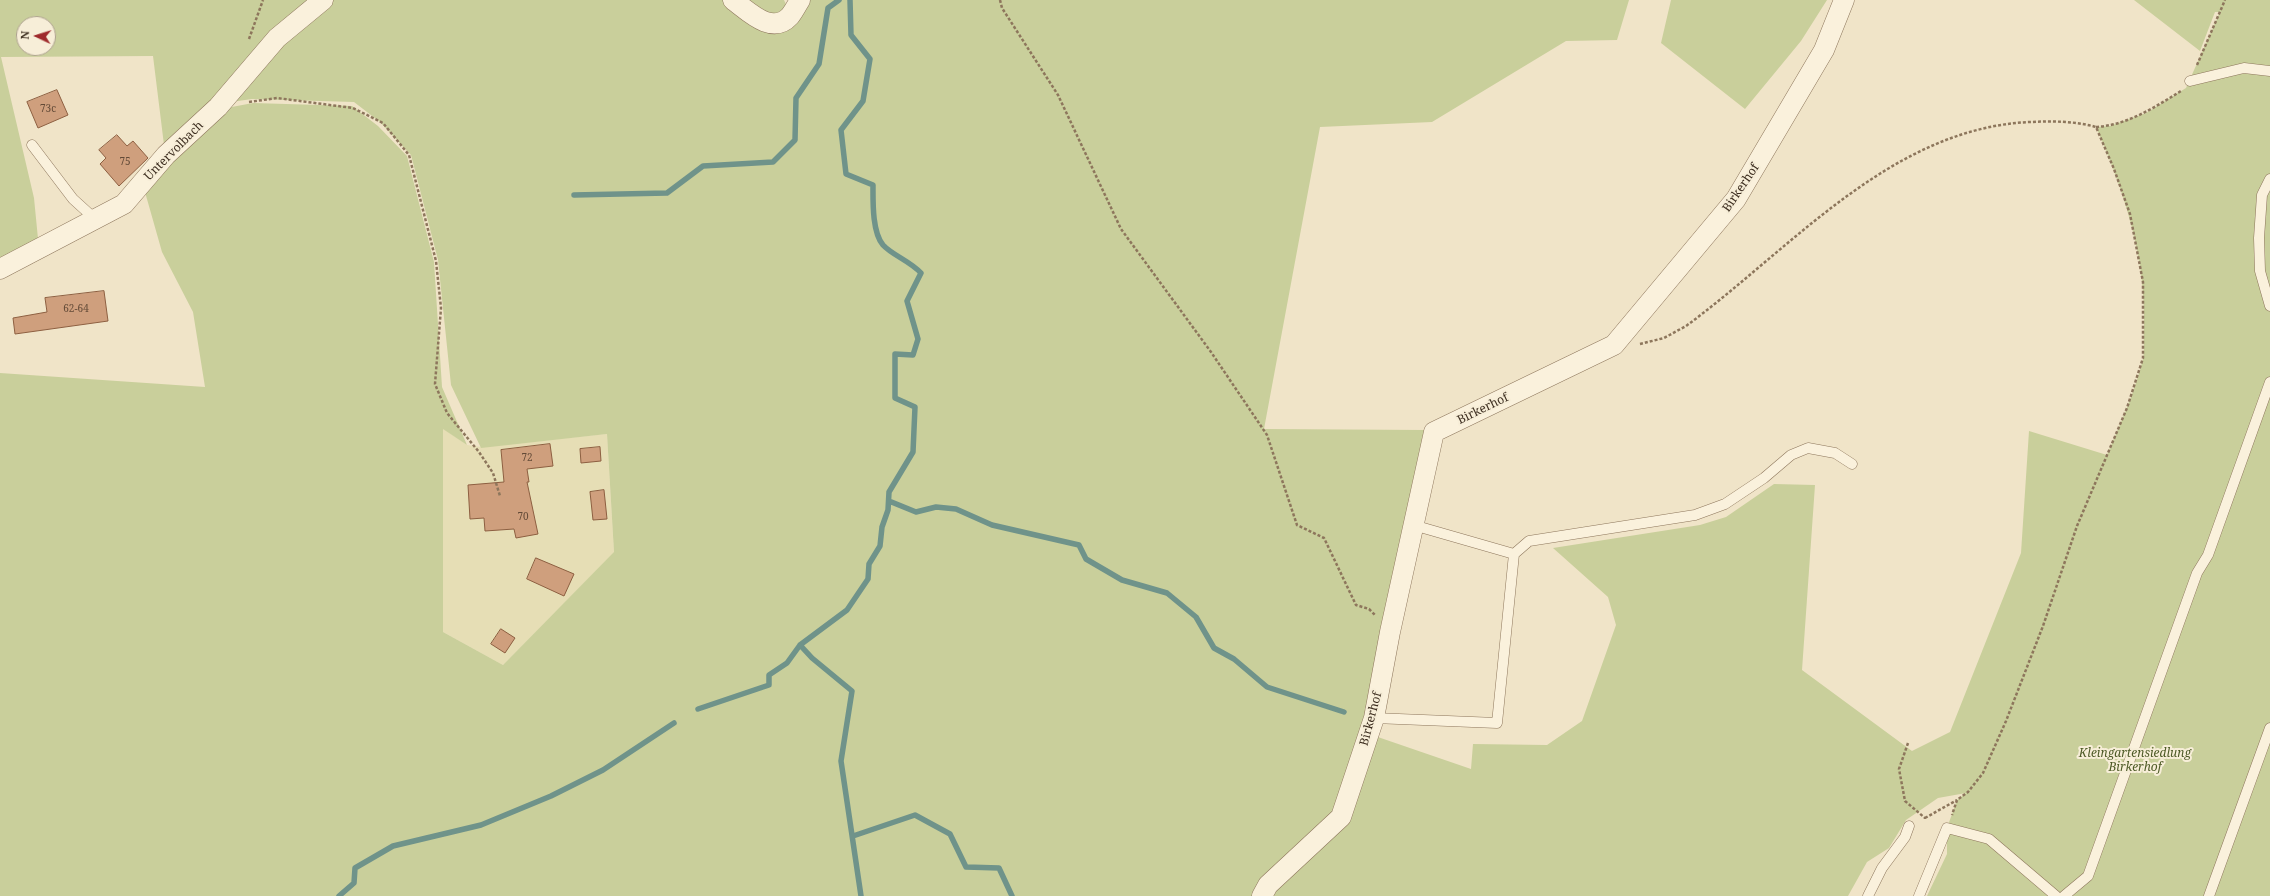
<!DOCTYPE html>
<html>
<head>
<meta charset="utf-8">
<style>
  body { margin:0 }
  #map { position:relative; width:2270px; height:896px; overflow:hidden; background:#f0e4c8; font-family:"Noto Serif",serif }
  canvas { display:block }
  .north { position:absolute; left:16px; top:16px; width:40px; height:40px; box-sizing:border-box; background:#f7eed8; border:1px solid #ada18e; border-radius:50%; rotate:274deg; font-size:11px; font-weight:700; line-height:16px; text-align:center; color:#3d2e20 }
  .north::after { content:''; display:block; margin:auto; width:14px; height:18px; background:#9e2a2b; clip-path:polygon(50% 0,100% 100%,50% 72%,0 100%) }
</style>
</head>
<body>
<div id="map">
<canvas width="2270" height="896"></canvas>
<div class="north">N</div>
</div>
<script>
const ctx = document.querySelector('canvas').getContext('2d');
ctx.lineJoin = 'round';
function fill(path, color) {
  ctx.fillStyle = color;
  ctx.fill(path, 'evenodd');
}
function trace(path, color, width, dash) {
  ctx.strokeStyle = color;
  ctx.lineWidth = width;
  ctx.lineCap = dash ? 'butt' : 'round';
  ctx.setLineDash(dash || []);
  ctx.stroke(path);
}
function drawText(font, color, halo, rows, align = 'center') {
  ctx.font = font + ' "Noto Serif",serif';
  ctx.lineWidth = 4;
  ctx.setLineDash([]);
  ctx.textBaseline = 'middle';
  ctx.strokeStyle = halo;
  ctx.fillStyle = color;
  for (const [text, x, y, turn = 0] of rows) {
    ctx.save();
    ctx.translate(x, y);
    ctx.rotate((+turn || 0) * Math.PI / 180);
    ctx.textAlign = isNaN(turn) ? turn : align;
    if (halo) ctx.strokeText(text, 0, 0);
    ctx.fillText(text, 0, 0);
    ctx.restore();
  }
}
const farmland = new Path2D(`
  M443 428 467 445 481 447 607 434 614 553 503 665 443 632Z`);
const green = new Path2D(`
  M0 0H784L792 18 804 0H1629L1617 40 1566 41 1432 122 1320 127 1264 429 1425 430 1371 717 1337 816 1257 896H0V373L205 387 193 312 162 252 143 185 221 109 253 103 352 106 378 126 407 156 434 262 442 387 467 445 443 429V632L503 665 614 552 607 434 481 448 451 385 438 260 411 155 380 122 354 102 252 99 217 104 165 153 153 56 1 57 34 198 39 249 0 267ZM24 24H48V48H24Z
  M1671 0H1827L1801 41 1745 109 1661 43Z
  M2134 0H2270V896H1927L1947 854V828L1957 800 1966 793 1938 798 1906 820 1889 848 1867 862 1848 896H1267L1345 819 1372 735 1471 769 1473 744 1547 745 1582 721 1616 625 1608 597 1553 548 1700 525 1726 517 1774 484 1815 485 1802 670 1912 751 1950 732 2021 553 2029 431 2107 455C2120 424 2135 392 2143 359 2145 349 2143 338 2144 328 2146 257 2124 191 2096 127L2110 126 2146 113 2186 88 2220 12H2215L2200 51Z`);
const stream = new Path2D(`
  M850 0 851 35 870 59 863 101 841 130 846 174 873 185C873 201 872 232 883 245 892 255 910 261 921 273L907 301 918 339 913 355 895 354V398L915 407 913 452 889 492 888 510 882 527 880 546 869 564 868 579 847 610 800 645 812 658 852 691 841 761 861 896
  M574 195 667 193 703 166 773 162 795 140 796 98 819 64 828 8 839 0
  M889 501 916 512 936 507 956 509 992 525 1079 545 1086 559 1122 580 1167 593 1196 617 1214 648 1234 659 1267 687 1344 712
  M698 709 769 685V675L787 663 800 645
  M853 836 915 815 950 834 966 867 999 868 1012 896
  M339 896 354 883 355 868 393 846 481 825 551 796 603 770 674 723`);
const building = new Path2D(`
  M57 90 68 115 38 128 27 102Z
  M117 135 127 146 133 141 148 158 119 186 100 164 106 158 99 150Z
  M104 291 108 321 15 334 13 318 47 312 45 298Z
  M550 444 553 466 527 469 529 482H527L538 534 516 538 514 529 485 531 484 518 470 519 468 485 504 482 501 450Z
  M600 447 601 461 581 463 580 449Z
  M604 490 607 519 593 520 590 492Z
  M536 558 574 574 564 596 527 579Z
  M501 629 515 638 505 653 491 644Z`);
const path = new Path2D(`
  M1000 0 1002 8 1058 95 1121 229 1211 352 1267 435 1297 525 1324 538 1356 605 1369 609 1375 615
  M249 39 263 0
  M2197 65 2225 0
  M249 102 277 98 353 108 383 123 409 155 436 261 441 308 435 384 447 413 479 452 493 473 500 496
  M2096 127C2128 125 2155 107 2181 91
  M1640 344 1664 338 1686 326C1791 249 1891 128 2030 122 2053 121 2075 121 2096 127L2114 169 2130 214 2143 282V358L2127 408 2077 526 2043 626 2006 721 1983 773 1968 792 1957 800 1952 815
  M1908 743 1899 769 1905 801 1925 818
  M1925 818 1957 800`);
const service = new Path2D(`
  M2190 81 2244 68 2270 71
  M32 145 73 199 95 219
  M2270 179 2262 195 2259 238 2260 271 2270 306
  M1514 554 1529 541 1695 515 1725 504 1764 478 1791 455 1808 448 1835 453 1852 464
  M1374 718 1497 723 1514 554 1413 525
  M1868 896 1882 868 1905 837 1909 826
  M1919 896 1947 828 1989 839 2056 896
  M2064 896 2088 876 2197 573 2208 555 2270 382
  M2209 896 2270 728`);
const minor = new Path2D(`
  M733 0C748 11 772 36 790 16 794 11 797 5 800 0
  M0 269 124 204 166 155 218 107 277 38 323 0
  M1262 896 1268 885 1341 817 1374 718 1390 632 1434 432 1614 345 1736 199 1824 50 1844 0`);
const numberNames = [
  ["73c",48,109],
  ["75",125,162],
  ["62-64",76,309],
  ["72",527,458],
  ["70",523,517]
];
const streetNames = [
  ["Untervolbach",174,151,-45],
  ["Birkerhof",1741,188,-56],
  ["Birkerhof",1483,409,-26],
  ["Birkerhof",1371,719,-75]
];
const parkNames = [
  ["Kleingartensiedlung",2135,754],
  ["Birkerhof",2135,768]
];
fill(farmland, '#e6deb5');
fill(green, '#c9cf9b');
trace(stream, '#6f938a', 5.5);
fill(building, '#cf9f7d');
trace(building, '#8d5f41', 1);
trace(service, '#8d765c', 11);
trace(minor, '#8d765c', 21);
trace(path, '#8d765c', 2.5, [3, 2]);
trace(service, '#faf1dc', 10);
trace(minor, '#faf1dc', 20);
drawText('10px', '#624a37', null, numberNames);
drawText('12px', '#3d2e20', '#f7eed8', streetNames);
drawText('italic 12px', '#4d5a26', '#f7eed8', parkNames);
</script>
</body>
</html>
